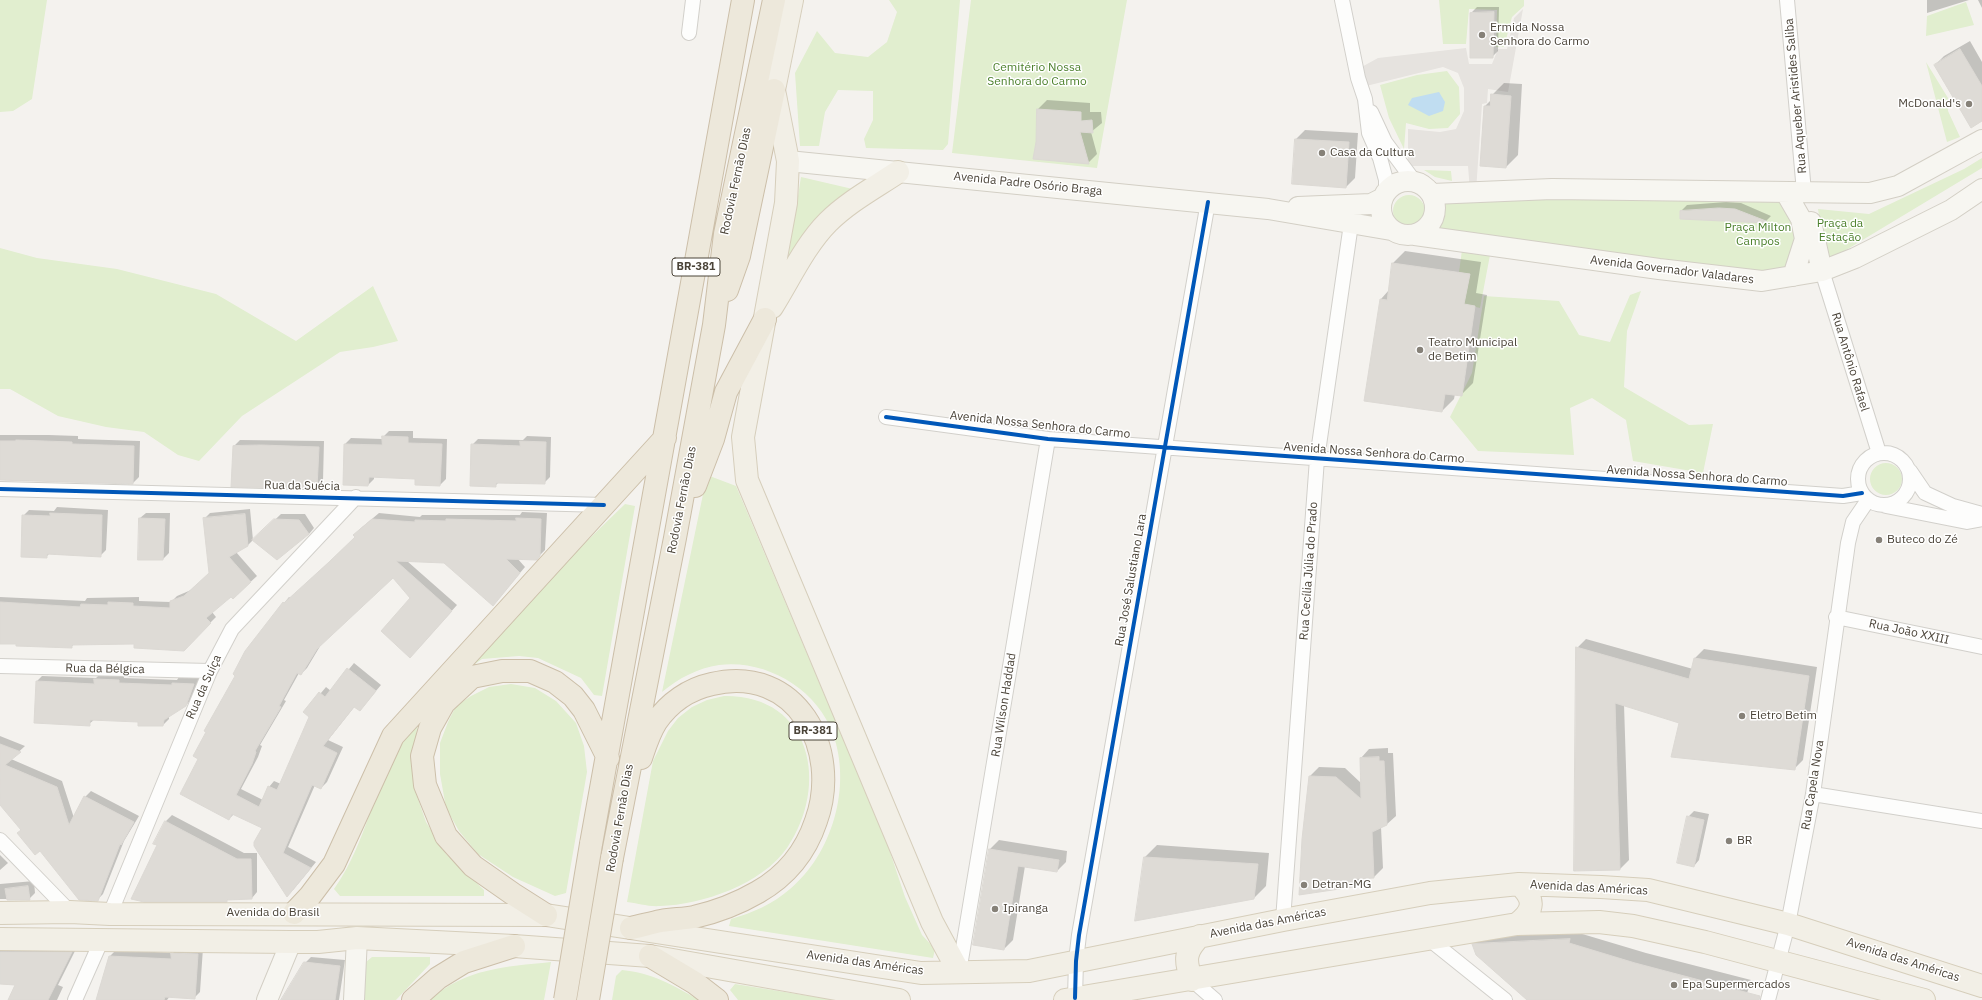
<!DOCTYPE html>
<html>
<head>
<meta charset="utf-8">
<style>
  body { margin:0 }
  canvas { display:block; background:#f4f2ee }
</style>
</head>
<body>
<canvas width="1982" height="1000"></canvas>
<script>
const ctx = document.querySelector('canvas').getContext('2d');
ctx.lineJoin = 'round';
function fill(path, color) {
  ctx.fillStyle = color;
  ctx.fill(path, 'evenodd');
}
function trace(path, color, width, dash) {
  ctx.strokeStyle = color;
  ctx.lineWidth = width;
  ctx.lineCap = dash ? 'butt' : 'round';
  ctx.setLineDash(dash || []);
  ctx.stroke(path);
}
function drawText(font, color, halo, rows, align = 'center') {
  ctx.font = font + ' "IBM Plex Sans",sans-serif';
  ctx.lineWidth = 3;
  ctx.setLineDash([]);
  ctx.textBaseline = 'middle';
  ctx.strokeStyle = halo;
  ctx.fillStyle = color;
  for (const [text, x, y, turn = 0] of rows) {
    ctx.save();
    ctx.translate(x, y);
    ctx.rotate((+turn || 0) * Math.PI / 180);
    ctx.textAlign = isNaN(turn) ? turn : align;
    if (halo) ctx.strokeText(text, 0, 0);
    ctx.fillText(text, 0, 0);
    ctx.restore();
  }
}
const green = new Path2D(`
  M0 0H47L32 99 13 111 0 112Z
  M889 0H960L948 144 943 150 866 148 864 139 873 120V91L838 90 825 112 819 146H800L795 73 817 31 835 53 868 57 887 42 897 12Z
  M971 0H1127L1097 168 952 153Z
  M1439 0H1524V6L1512 17 1504 47H1496L1497 10 1469 9 1466 44H1443Z
  M1966 2 1974 25 1926 36 1927 16Z
  M1926 62 1948 98V111L1960 137 1947 142Z
  M1447 71 1459 87 1460 114 1448 128 1429 129 1406 123 1404 149 1389 118 1380 85 1417 75Z
  M1982 158V168L1826 262 1818 209 1869 214 1964 169Z
  M1424 170 1451 171 1452 181 1435 177Z
  M801 177 857 190 787 265Z
  M1773 193 1799 219 1792 264 1771 277 1431 232C1441 221 1445 211 1442 197Z
  M1393 211a16 16 0 1 1 32 0a16 16 0 1 1-32 0Z
  M0 248 37 258 117 269 216 294 296 341 373 286 398 341 373 347 340 352 242 416 199 461 178 455 144 432 106 427 58 416 10 389H0Z
  M1462 250 1490 255 1480 308 1464 304 1470 274 1459 272Z
  M1641 291 1627 331 1624 387 1689 425 1713 424 1703 473 1633 461 1626 420 1592 398 1570 408 1574 455 1478 451 1450 417 1472 373 1484 296 1559 301 1579 335 1610 342 1630 295Z
  M1870 479a16 16 0 1 1 32 0a16 16 0 1 1-32 0Z
  M707 475 736 486 887 843 905 897 922 935 935 949 933 958 729 926 731 919C752 913 773 904 790 889 832 854 852 787 833 734 817 689 766 659 719 665 698 668 679 678 662 692Z
  M625 504 635 506 602 696 594 695 581 678 538 658 519 656 482 659 461 674 417 728 412 771 418 799 426 822 446 854 484 890V896H340L334 889C367 843 373 786 403 738 413 722 429 707 441 692 497 625 563 565 625 504Z
  M511 684 535 688 556 701 576 723 584 746 587 772 566 893 555 896 513 877 478 854 459 831 446 808 440 774V743L448 722 456 706 471 696 489 687Z
  M724 696C812 695 830 785 787 848 762 884 702 905 660 906 649 907 637 903 627 902L653 761 668 731 678 718 692 707 707 700Z
  M372 957H430V964L396 1000H363L366 962Z
  M551 962 544 1000H429C467 968 504 967 551 962Z
  M622 970C652 973 673 985 699 1000H612L616 976Z
  M735 984 834 1000H738L730 990Z`);
const parking = new Path2D(`
  M1523 9 1508 92 1488 89 1487 103 1482 104 1476 191H1470L1468 166H1408V129L1440 132 1456 129 1464 111V88L1458 73 1443 67 1362 87 1358 69 1378 58 1466 48 1469 64H1492L1498 49H1507L1514 18Z`);
const water = new Path2D(`
  M1439 92 1445 102 1443 111 1429 116 1408 105 1412 98Z`);
const shadow = new Path2D(`
  M1927 0H1969L1927 13Z
  M1978 0H1982V8Z
  M1477 7H1499L1498 51 1492 57 1471 13Z
  M1970 41 1982 62V120L1935 65 1944 56Z
  M1504 83 1522 84 1518 155 1506 167 1485 106 1491 100 1492 95Z
  M1047 100 1090 103V112H1101L1102 123 1091 132 1097 154 1088 163 1037 142 1038 109Z
  M1305 130 1358 133 1355 178 1346 187 1296 139Z
  M1726 202 1741 203 1771 216 1765 222 1681 211 1687 205Z
  M1405 251 1481 262 1476 293 1487 295 1473 383 1461 395 1455 394 1454 399 1442 411 1365 400 1381 299 1389 290 1393 263Z
  M389 431H413V438L447 439 446 479 440 485 416 478 374 476V479L368 485 345 444 351 438 383 439V437Z
  M0 435H49L78 436V439L140 441 139 477 133 483 0 480Z
  M527 436 551 437 550 477 544 483 499 482 495 486 472 445 478 439 523 440Z
  M240 440 324 441 323 481 317 487 234 446Z
  M57 507 108 510 106 550 100 556 49 554 46 557 23 516 29 510 54 511Z
  M250 509 253 540 247 546 236 552 257 576 233 598 231 595 212 612 216 617 183 650 135 643 74 644 71 647 0 643V597L85 601 87 598 139 597V601L171 602 177 596 191 590 210 573 204 519 210 513Z
  M522 512 547 513 545 550 536 559 517 558 525 567 498 599 445 562 407 561 457 605 416 651 412 598 393 577 322 643 307 668 301 674 299 673 284 700 286 701 260 745 262 746 258 757 241 789 263 800 269 787 274 781 281 784 310 716 305 712 326 687 331 691 354 663 381 685 360 710 355 706 328 740 343 747 327 782 321 788 315 785 288 847 316 862 293 890 264 827 234 814 229 819 199 759 246 652 284 603 289 597 291 598 356 537 360 529 379 513 420 517 422 515H520Z
  M146 513H170L169 553 163 559 140 518Z
  M281 514H305L314 528 309 534 254 540Z
  M1586 639 1693 669 1695 658 1704 649 1817 667 1803 760 1794 769 1680 722 1624 704 1629 860 1620 869 1577 648Z
  M101 673 124 674V678L177 680 179 677 199 678 192 699 186 705 169 715V719L163 725 139 721 95 719 89 724 37 681 42 676 96 678Z
  M0 736 25 746 11 759 62 781 74 818 85 797 91 791 139 816 124 841 103 894 97 900 22 829 0 803Z
  M1388 748V753H1393L1396 816 1386 825 1381 827 1383 868 1374 877 1361 878 1353 886 1300 894 1310 776 1319 767 1345 768 1361 783V758L1369 749Z
  M1694 811 1709 814 1699 860 1694 866 1688 817Z
  M172 815 244 853H257V892L252 898 228 899 226 901 155 843 166 821Z
  M999 840 1067 851 1066 862 1057 871 1025 866 1013 940 1004 949 990 849Z
  M1157 845 1269 853 1266 886 1254 898 1136 920 1145 857Z
  M0 855 8 863 0 870Z
  M34 881 35 893 29 899H0V884Z
  M1579 933 1646 953 1751 980 1745 1000H1529L1473 945 1483 934Z
  M0 943 77 947 58 985 63 987 57 1000H9L17 984 0 983Z
  M178 948H203L200 992 194 998 170 996 167 1000H106L110 956 116 950 173 953Z
  M311 957 345 960 339 1000H282L305 963Z`);
const building = new Path2D(`
  M1494 12 1493 58H1470V13Z
  M1960 49 1982 86V121L1971 128 1934 65Z
  M1491 94 1511 96 1506 168 1480 166 1484 106H1490Z
  M1037 109 1081 112V121L1092 120 1093 133 1080 132 1089 164 1033 159 1036 142Z
  M1295 139 1349 142 1346 188 1292 184Z
  M1719 208 1735 209 1766 221V223L1680 219V211Z
  M1392 263 1470 274 1464 304 1475 306 1462 396 1445 394 1442 412 1364 401 1380 299 1387 300Z
  M382 436 408 437V443L442 444 440 486 415 485V479L369 477 368 486 343 485 344 444 382 445Z
  M16 440 72 442V444L134 446 133 484 0 480V441H16Z
  M520 441 546 442 545 484 496 483V487L470 486 471 444 520 446Z
  M261 445 319 447 317 488 231 487 233 446Z
  M50 513 102 515 101 557 47 554V558L21 557 22 515 50 516Z
  M245 514 248 546 229 557 251 582 233 599 231 597 206 618 211 623 184 651 134 648V644L72 645V648L16 646V644H0V602L80 607 81 604 108 605V602L133 603V606L170 608V601L184 596 209 573 203 518Z
  M139 518 165 519 163 560H138Z
  M516 518 541 519 540 556 537 560 506 559 520 573 493 606 444 563 396 561 452 611 410 658 381 631 410 598 393 578 317 649 301 675 297 673 279 706 281 707 255 751 256 752 252 764 236 795 259 807 268 786 277 790 309 717 303 712 319 692 325 697 347 668 376 691 360 711 354 707 323 746 337 753 321 789 312 785 283 853 311 868 287 897 254 846V842L262 828 232 814 229 820 180 794 198 759 193 756 206 732 204 731 235 676 233 674 245 651 283 602 284 603 329 562 355 537 353 535 372 519 415 522V520L446 521V519L516 521Z
  M274 519 299 520 309 534 277 560 252 540Z
  M1576 647 1689 679 1694 658 1809 676 1795 770 1671 757 1679 723 1615 703 1620 870 1574 871Z
  M94 679 119 680V683L172 685V683L194 684 186 706 164 720 163 726H138V722L90 720V726L34 723 36 681 94 684Z
  M0 744 21 752 5 765 57 787 69 825 84 796 134 822 121 845 120 844 98 901 79 900 40 851 35 855 17 833 21 830 0 805Z
  M1379 757V761H1384L1387 825 1372 832 1374 878 1353 879V887L1299 895 1302 839 1309 776 1336 777 1361 799 1360 758Z
  M1687 816 1704 820 1694 867 1677 863Z
  M165 821 237 859H251L252 899 227 900V902H144L131 899 157 845 153 844Z
  M989 849 1059 860 1057 872 1018 866 1004 950 973 945Z
  M1144 857 1258 864 1254 899 1135 921Z
  M28 886 30 900H7L5 889Z
  M1570 939 1569 943 1635 963 1760 996 1759 1000H1527L1476 955 1472 944Z
  M0 952H72L48 1000H8L15 985 0 984Z
  M171 953 198 954 195 999 165 997 164 1000H96L109 956 171 959Z
  M304 962 340 966 335 1000H281Z`);
const street = new Path2D(`
  M1342 0 1358 78 1365 99 1369 133 1380 158 1386 180V192
  M1787 0 1804 192
  M689 33 693 0
  M1371 112 1385 142 1414 181
  M1822 271 1879 453
  M886 417 1048 439 1843 496 1862 493
  M1858 479a26 26 0 1 1 52 0a26 26 0 1 1-52 0Z
  M1910 471 1925 493 1953 506 1982 514
  M0 489 604 505
  M1886 506 1967 522 1982 519
  M1836 617 1982 647
  M0 666 210 671
  M1813 794 1982 821
  M0 840 70 912
  M110 914 210 671 232 629 356 497
  M1283 920 1317 459 1351 224
  M1429 939 1505 1000
  M959 972 1048 439
  M1192 980 1215 1000
  M1075 998 1076 961 1079 935 1208 202
  M75 1000 102 939
  M1768 1000 1788 924 1813 794 1848 543 1853 522 1868 500`);
const secondary = new Path2D(`
  M788 161 1268 209 1391 230
  M1381 208a27 27 0 1 1 54 0a27 27 0 1 1-54 0Z
  M1786 193 1801 219 1805 239 1793 276
  M1432 194 1552 189 1870 193 1898 186 1982 140
  M1298 207 1371 204 1381 199
  M1811 222 1822 271
  M1415 235 1659 269 1762 281 1822 271 1855 258 1951 210 1982 189
  M267 1000 291 942
  M354 1000 357 938`);
const primary = new Path2D(`
  M792 0 774 90 788 161 786 203 743 437 747 480 932 922 959 972
  M772 307C789 280 805 245 828 222 848 202 874 188 898 172
  M0 913 70 912 110 914 546 915 921 973 1029 971 1283 920 1430 893 1519 884 1601 887 1648 890 1788 924 1982 986
  M1517 924C1535 910 1535 899 1519 884
  M0 939 291 942H318L357 938 514 946 650 956 899 1000
  M1192 980C1184 960 1185 951 1200 936
  M1065 1000 1517 924 1599 922 1633 926 1705 942 1924 1000`);
const highway = new Path2D(`
  M727 290 739 256 774 90
  M695 486 713 439 726 392 765 319
  M591 844 743 0
  M612 858 675 538 714 325 725 234 774 0
  M294 913 310 896 334 864 393 736 665 438
  M546 915 513 894 473 866 446 836 425 785 422 756 430 728 444 703 472 677 502 671H530L555 682 573 696 584 710 608 758
  M631 928C641 926 651 923 661 921 672 919 683 919 694 917 716 912 739 903 758 892 786 876 806 851 816 821 842 749 796 664 712 684 689 689 669 703 656 722 649 733 645 746 641 758
  M650 956 695 983 717 1000
  M413 1000 438 978 464 962 514 946`);
const highwayBridge = new Path2D(`
  M565 1000 591 844
  M588 1000 612 858`);
const cycleway = new Path2D(`
  M886 417 1048 439 1843 496 1862 493
  M0 489 604 505
  M1075 998 1076 961 1079 935 1208 202`);
const markers = [
  [1482,35,4,"#868178"],
  [1969,104,4,"#868178"],
  [1322,153,4,"#868178"],
  [1420,350,4,"#868178"],
  [1879,540,4,"#868178"],
  [1742,716,4,"#868178"],
  [1729,841,4,"#868178"],
  [1304,885,4,"#868178"],
  [995,909,4,"#868178"],
  [1674,985,4,"#868178"]
];
const shields = [
  [696,267,48],
  [813,731,48]
];
const shieldNames = [
  ["BR-381",696,267],
  ["BR-381",813,731]
];
const poiNames = [
  ["Ermida Nossa",1490,28],
  ["Senhora do Carmo",1490,42],
  ["McDonald's",1961,104,"right"],
  ["Casa da Cultura",1330,153],
  ["Teatro Municipal",1428,343],
  ["de Betim",1428,357],
  ["Buteco do Zé",1887,540],
  ["Eletro Betim",1750,716],
  ["BR",1737,841],
  ["Detran-MG",1312,885],
  ["Ipiranga",1003,909],
  ["Epa Supermercados",1682,985]
];
const parkNames = [
  ["Cemitério Nossa",1037,68],
  ["Senhora do Carmo",1037,82],
  ["Praça da",1840,224],
  ["Estação",1840,238],
  ["Praça Milton",1758,228],
  ["Campos",1758,242]
];
const streetNames = [
  ["Rua Aqueber Aristides Saliba",1796,96,-95],
  ["Rodovia Fernão Dias",736,181,-78],
  ["Avenida Padre Osório Braga",1028,184,6],
  ["Avenida Governador Valadares",1672,270,7],
  ["Rua Antônio Rafael",1850,362,73],
  ["Avenida Nossa Senhora do Carmo",1040,425,6],
  ["Avenida Nossa Senhora do Carmo",1374,453,4],
  ["Avenida Nossa Senhora do Carmo",1697,476,4],
  ["Rua da Suécia",302,486,1],
  ["Rodovia Fernão Dias",682,500,-79],
  ["Rua Cecília Júlia do Prado",1309,571,-86],
  ["Rua José Salustiano Lara",1131,580,-80],
  ["Rua João XXIII",1909,632,12],
  ["Rua da Bélgica",105,669,1],
  ["Rua da Suíça",204,687,-66],
  ["Rua Wilson Haddad",1004,705,-81],
  ["Rua Capela Nova",1813,785,-81],
  ["Rodovia Fernão Dias",620,818,-80],
  ["Avenida das Américas",1589,888,3],
  ["Avenida do Brasil",273,913],
  ["Avenida das Américas",1268,923,-11],
  ["Avenida das Américas",1903,960,18],
  ["Avenida das Américas",865,963,8]
];
fill(green, '#e1eecf');
fill(parking, '#e6e3df');
fill(water, '#c0ddf1');
fill(shadow, '#0003');
fill(building, '#dedbd6');
trace(building, '#dcd9d4', 1);
trace(street, '#d2d0cb', 16);
trace(secondary, '#d3cfc5', 22);
trace(primary, '#d6cebb', 24);
trace(highway, '#ccbfa9', 24);
trace(street, '#fdfdfc', 14);
trace(secondary, '#f7f6f1', 20);
trace(primary, '#f2efe6', 22);
trace(highway, '#ede8db', 22);
trace(highwayBridge, '#ccbfa9', 24, []);
trace(highwayBridge, '#ede8db', 22);
trace(cycleway, '#0057b8', 4);
for (const [x, y, r, color] of markers) {
  const dot = new Path2D();
  dot.arc(x, y, r, 0, 2 * Math.PI);
  ctx.fillStyle = color;
  ctx.fill(dot);
  trace(dot, '#fff', 1.5);
}
for (const [x, y, w] of shields) {
  const box = new Path2D();
  box.roundRect(x - w / 2, y - 9, w, 18, 3);
  ctx.fillStyle = '#fff';
  ctx.fill(box);
  trace(box, '#4b4439', 1);
}
drawText('bold 11px', '#4b4439', null, shieldNames);
drawText('12px', '#4b4439', '#fff', poiNames, 'left');
drawText('12px', '#4a7f2a', '#fff', parkNames);
drawText('12px', '#4b4439', '#fff', streetNames);
</script>
</body>
</html>
